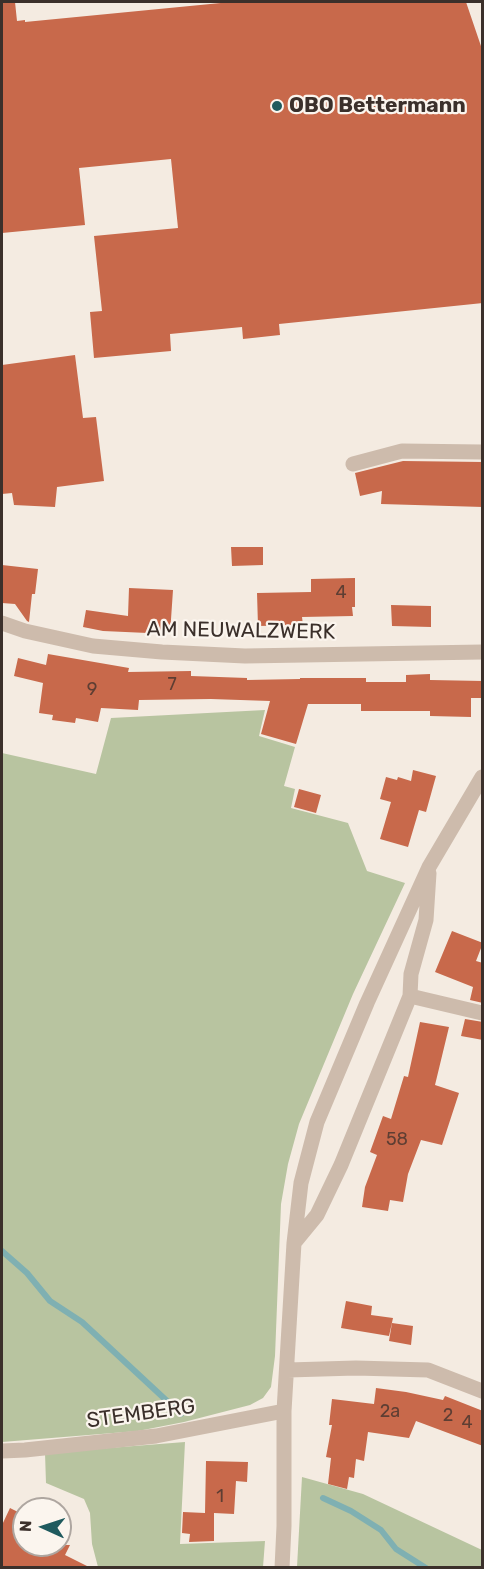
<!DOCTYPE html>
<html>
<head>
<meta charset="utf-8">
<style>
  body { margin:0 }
  #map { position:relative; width:484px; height:1569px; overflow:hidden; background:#f4ebe1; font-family:Rubik,sans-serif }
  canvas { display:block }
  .frame { position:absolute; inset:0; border:3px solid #3b302b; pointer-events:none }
  .north { position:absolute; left:12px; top:1497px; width:60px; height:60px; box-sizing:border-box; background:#fbf5ee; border:2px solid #aea6a0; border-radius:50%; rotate:273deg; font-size:16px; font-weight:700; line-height:24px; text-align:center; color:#3b302b }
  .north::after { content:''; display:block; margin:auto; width:21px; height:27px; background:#1f5a5e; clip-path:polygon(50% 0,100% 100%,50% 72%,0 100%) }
</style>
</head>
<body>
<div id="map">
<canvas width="484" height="1569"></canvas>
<div class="frame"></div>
<div class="north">N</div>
</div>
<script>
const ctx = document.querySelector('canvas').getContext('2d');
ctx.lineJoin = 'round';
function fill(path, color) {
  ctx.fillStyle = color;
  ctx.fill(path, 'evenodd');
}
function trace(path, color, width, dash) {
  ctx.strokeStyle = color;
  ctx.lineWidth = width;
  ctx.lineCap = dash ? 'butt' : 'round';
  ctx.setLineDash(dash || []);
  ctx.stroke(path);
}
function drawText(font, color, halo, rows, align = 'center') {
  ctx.font = font + ' Rubik,sans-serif';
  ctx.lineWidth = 4.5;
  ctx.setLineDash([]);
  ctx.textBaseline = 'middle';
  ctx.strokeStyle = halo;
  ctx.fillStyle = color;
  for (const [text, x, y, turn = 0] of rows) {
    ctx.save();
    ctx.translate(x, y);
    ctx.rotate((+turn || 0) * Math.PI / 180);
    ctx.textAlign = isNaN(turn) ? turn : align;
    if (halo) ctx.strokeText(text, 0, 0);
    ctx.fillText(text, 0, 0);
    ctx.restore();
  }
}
const green = new Path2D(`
  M265 710 259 736 295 747 284 786 295 789 291 808 348 823 367 871 405 883 353 994 299 1124 288 1164 281 1204 275 1356 271 1387 263 1398 250 1405 184 1422 138 1431 2 1442V753L96 774 111 718Z
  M185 1442 180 1544 265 1541 263 1567H98L92 1544 90 1513 84 1499 46 1483 45 1453Z
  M302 1477 363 1494 482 1550V1567H297Z`);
const stream = new Path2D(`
  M2 1251 27 1273 50 1301 82 1322 181 1414
  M323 1498 351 1511 381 1530 396 1549 426 1568`);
const building = new Path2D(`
  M2 2H15L17 21 25 20V22L231 2H466L483 52V303L279 324 280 335 243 339 242 327 170 334 171 351 94 358 90 312 102 311 94 236 178 228 171 159 79 168 85 225 2 233Z
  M75 355 83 418 96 417 104 481 57 487 55 507 14 505 12 493 2 494V365Z
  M403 461 483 462V507L381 504 382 491 360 496 355 473Z
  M231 547H263V565L232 566Z
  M2 565 38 569 35 594H32L29 622 27 621 15 604 2 603Z
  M355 578V607H352L353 616 302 617 303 625 258 626 257 593 311 592V579Z
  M129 588 173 590 170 634 103 631 83 627 86 610 128 616Z
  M391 605 431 606V627L392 626Z
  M48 654 129 668 128 672 191 671V676L247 678V680L300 679V678H366V682H406V675L430 674V680L483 681V698H471V717L430 716V711H361V704H308L296 744 261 734 270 701 211 699 139 700 138 710 101 708 98 722 76 718 75 723 52 720 53 715 39 713 43 683 14 676 18 658 46 665Z
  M413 770 436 776 426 812 419 810 408 847 380 839 391 802 380 799 386 777 397 780 398 777 411 781Z
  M299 789 321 795 316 813 294 807Z
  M452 931 483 943 476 961 483 963V1003L470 1000 473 987 435 972Z
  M465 1019 483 1022V1040L461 1036Z
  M420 1022 449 1027 435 1085 459 1093 442 1145 421 1140 408 1174 403 1202 390 1200 388 1211 362 1207 365 1187 377 1155 370 1152 383 1116 391 1119 404 1076 408 1077Z
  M346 1301 372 1306 371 1315 393 1318 389 1336 341 1328Z
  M392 1323 413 1326 411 1345 389 1341Z
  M376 1388 406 1392 443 1400 445 1396 483 1411V1446L416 1421 409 1438 368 1432 364 1461 356 1459 354 1478 349 1477 347 1489 328 1484 331 1458 326 1457 332 1425H329L332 1399 374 1404Z
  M206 1461 248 1462 247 1482 236 1481 234 1514 214 1513V1541L189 1542 190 1534 182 1533 183 1512 205 1513Z
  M10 1508 24 1515V1545H70L65 1555 91 1568H2V1525Z`);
const street = new Path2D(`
  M353 464 402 451 482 452
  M2 623 25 631 93 646 162 652 245 656 482 652
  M410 996 482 1013
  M294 1243 317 1215 341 1165 410 996 411 974 426 920 429 873
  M288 1370 356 1368 428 1370 482 1391
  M2 1451 25 1450 156 1436 284 1411
  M282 1568 284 1526V1411L294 1243 301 1183 317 1122 367 1003 429 867 482 777`);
const markers = [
  [277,106,6,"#1f5a5e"]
];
const numberNames = [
  ["4",341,593],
  ["7",172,685],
  ["9",92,690],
  ["58",397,1140],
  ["2a",390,1412],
  ["2",448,1416],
  ["4",467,1423],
  ["1",220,1497]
];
const poiNames = [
  ["OBO Bettermann",289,106]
];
const streetNames = [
  ["AM NEUWALZWERK",241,631,1],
  ["STEMBERG",141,1414,-8]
];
fill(green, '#b8c4a0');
trace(stream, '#7fb0b2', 6);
fill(building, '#c8694b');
trace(street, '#cdbbac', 15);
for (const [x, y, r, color] of markers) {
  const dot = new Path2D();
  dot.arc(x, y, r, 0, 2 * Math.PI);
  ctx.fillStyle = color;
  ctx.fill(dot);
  trace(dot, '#fbf5ee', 2);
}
drawText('18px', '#5e3e33', null, numberNames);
drawText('bold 21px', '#3b302b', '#fbf5ee', poiNames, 'left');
drawText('21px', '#3b302b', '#fbf5ee', streetNames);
</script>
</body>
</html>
